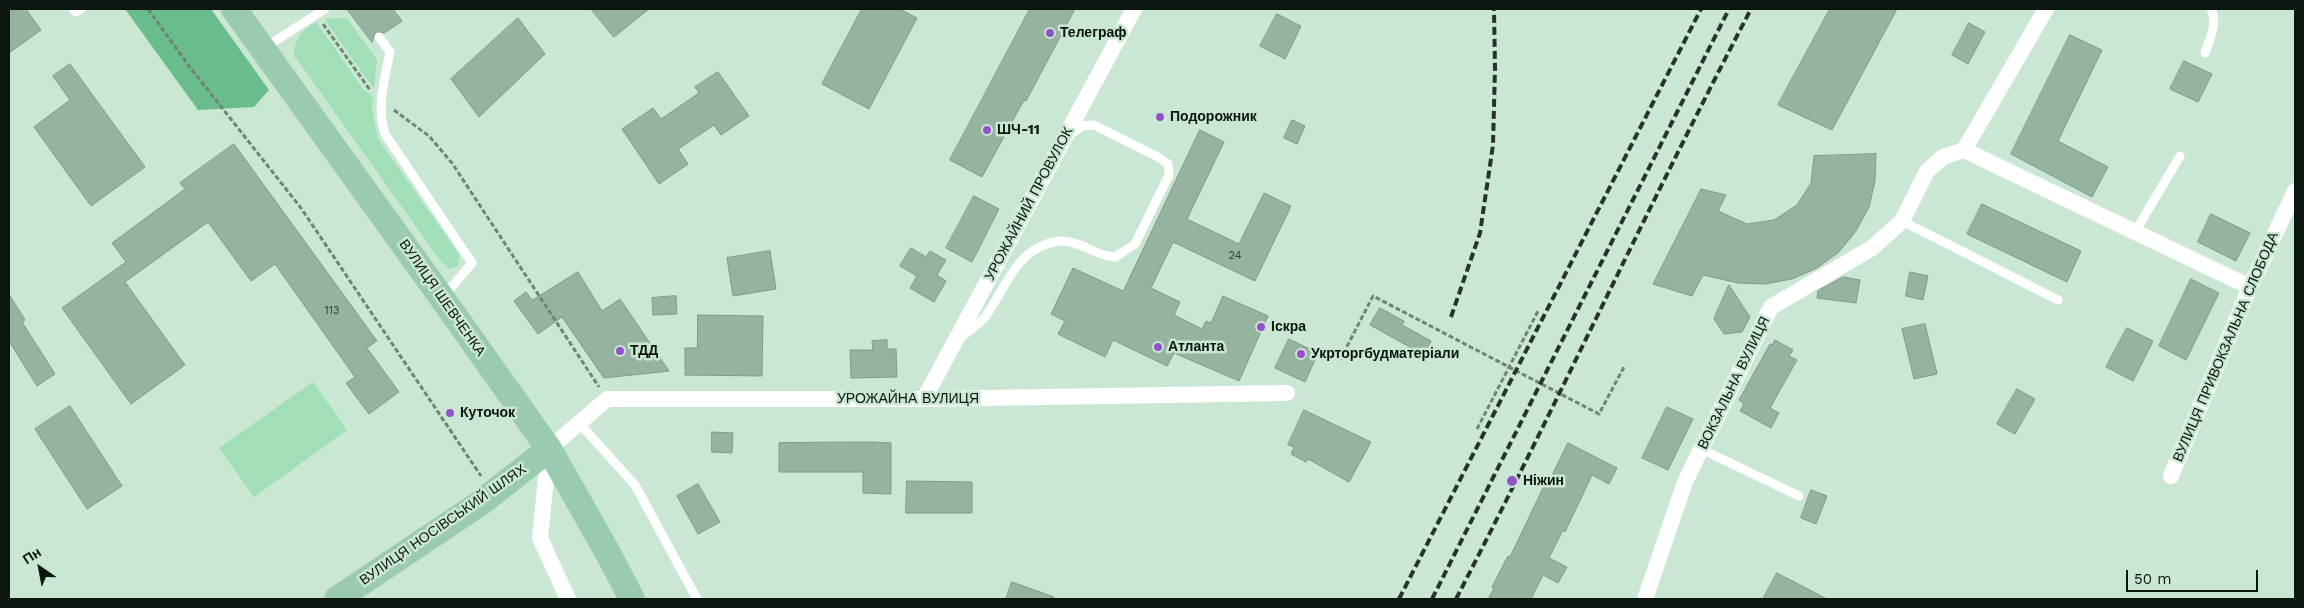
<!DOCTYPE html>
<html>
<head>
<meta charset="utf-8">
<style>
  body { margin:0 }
  #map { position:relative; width:2304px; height:608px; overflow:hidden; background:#cae7d4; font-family:"Work Sans",sans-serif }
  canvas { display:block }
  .frame { position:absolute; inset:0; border:10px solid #0c1610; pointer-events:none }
  .north { position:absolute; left:15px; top:543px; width:50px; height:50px; -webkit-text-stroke:4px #cae7d4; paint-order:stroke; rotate:327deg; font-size:14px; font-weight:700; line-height:20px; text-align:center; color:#0c1610 }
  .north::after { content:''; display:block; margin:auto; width:18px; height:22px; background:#0c1610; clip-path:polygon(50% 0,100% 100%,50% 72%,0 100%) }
  .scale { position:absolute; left:2126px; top:570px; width:132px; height:22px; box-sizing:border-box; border:2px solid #0c1610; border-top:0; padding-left:6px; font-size:15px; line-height:18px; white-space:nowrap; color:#0c1610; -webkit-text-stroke:4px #cae7d4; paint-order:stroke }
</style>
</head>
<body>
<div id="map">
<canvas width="2304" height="608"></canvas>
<div class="frame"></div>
<div class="north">Пн</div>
<div class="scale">50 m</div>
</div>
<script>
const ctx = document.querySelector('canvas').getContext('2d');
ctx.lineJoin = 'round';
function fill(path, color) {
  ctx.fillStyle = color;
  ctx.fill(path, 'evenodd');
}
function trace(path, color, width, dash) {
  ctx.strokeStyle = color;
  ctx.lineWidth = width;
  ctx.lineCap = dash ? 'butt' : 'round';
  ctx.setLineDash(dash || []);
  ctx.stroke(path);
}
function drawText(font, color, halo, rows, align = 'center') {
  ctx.font = font + ' "Work Sans",sans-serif';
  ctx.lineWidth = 5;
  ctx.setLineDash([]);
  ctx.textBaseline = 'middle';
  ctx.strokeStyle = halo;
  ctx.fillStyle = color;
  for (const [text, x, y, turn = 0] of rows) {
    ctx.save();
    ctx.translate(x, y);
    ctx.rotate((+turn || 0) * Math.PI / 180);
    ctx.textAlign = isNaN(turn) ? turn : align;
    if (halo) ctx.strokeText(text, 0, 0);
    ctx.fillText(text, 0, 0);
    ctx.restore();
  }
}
const green = new Path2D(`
  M347 18 377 60 374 89 324 19Z
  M316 22 364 90 373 97 372 110 378 139 459 254 458 266 449 269 439 259 294 55C295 38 301 31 316 22Z
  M313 382 347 430 254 497 219 448Z`);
const forest = new Path2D(`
  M125 9H211L269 90 254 107 198 110Z`);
const building = new Path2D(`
  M9 9H26L41 30 9 53Z
  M347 9H393L402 21 384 33 376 32 372 42Z
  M591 9H649L614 37Z
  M862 9H900L917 18 869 109 822 84Z
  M1030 9H1075L1026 101 1024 100 982 177 950 160Z
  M1830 9H1897L1832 130 1778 105Z
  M1277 14 1301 26 1285 59 1260 46Z
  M518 18 545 54 479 117 451 79Z
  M1969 23 1985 32 1968 64 1952 55Z
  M2070 35 2102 50 2058 141 2108 167 2092 197 2011 154Z
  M2184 61 2212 74 2198 102 2170 89Z
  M70 64 145 167 91 206 34 127 70 100 53 76Z
  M718 72 749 116 721 135 714 125 678 149 688 164 659 184 622 129 653 108 661 119 699 93 695 87Z
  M1292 120 1305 126 1297 144 1284 138Z
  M1200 130 1224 142 1187 219 1239 244 1264 193 1291 206 1255 281 1173 242 1151 288 1180 302 1174 315 1202 329 1206 321 1211 323 1223 296 1268 316 1239 381 1174 353 1167 366 1113 340 1105 357 1058 334 1065 321 1051 314 1073 268 1123 291Z
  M234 144 377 341 367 348 399 392 369 414 346 383 355 377 275 264 251 281 208 222 125 282 185 365 131 404 62 308 126 262 112 243 185 189 180 183Z
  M1876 154 1875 181 1869 207 1856 231 1839 252 1817 268 1792 279 1765 284 1738 283 1703 275 1692 296 1653 284 1701 189 1726 195 1718 211 1747 224 1774 220 1797 205 1811 183 1814 156Z
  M974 196 999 209 972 262 946 248Z
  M1982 204 2081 251 2067 282 1967 234Z
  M2211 214 2250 233 2236 261 2198 242Z
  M911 248 926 257 930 251 946 260 937 275 946 281 934 302 910 288 917 276 900 266Z
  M770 251 776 289 733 296 727 258Z
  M578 272 602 311 620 299 669 371 604 378 562 317 538 334 514 301 526 292 532 300Z
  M1910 272 1928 276 1923 300 1906 296Z
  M1843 277 1860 280 1856 303 1817 298 1818 291Z
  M2191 279 2219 293 2186 360 2159 346Z
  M1729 285 1750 317 1742 332 1724 334 1714 319Z
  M9 294 25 320 22 322 55 374 37 386 9 341Z
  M676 296 677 314 653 315 652 298Z
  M1380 308 1404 321 1402 325 1431 341 1424 355 1370 325Z
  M698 315 763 316 762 376 685 375V348H697Z
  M1925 324 1937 374 1914 379 1902 329Z
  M2127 328 2153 341 2133 381 2106 367Z
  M1289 339 1318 353 1305 382 1275 368Z
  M887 340V349H896L897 377 851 378 850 350H873L872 341Z
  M1775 340 1793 350 1789 356 1797 360 1770 408 1779 413 1771 428 1740 411 1744 404 1739 400 1770 344 1772 345Z
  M2017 389 2035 399 2015 434 1997 424Z
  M70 406 122 486 87 509 35 429Z
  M1667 407 1693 419 1668 470 1642 458Z
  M1304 410 1371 442 1349 482 1308 459 1306 462 1291 454 1294 447 1288 445Z
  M712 432 733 433 732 453 712 452Z
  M870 442 891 443V494L863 493V472H779V443Z
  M1568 443 1617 468 1609 484 1592 475 1565 532 1563 530 1549 558 1567 567 1558 583 1543 575 1531 599H1488L1494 588 1492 587 1508 556 1510 557 1544 486 1546 487Z
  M907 481 972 482V513H906Z
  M698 484 720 522 698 534 677 496Z
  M1811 490 1827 496 1816 524 1801 518Z
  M1777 573 1827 599H1763Z
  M1012 582 1054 597V599H1006Z`);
const path = new Path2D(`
  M148 9 189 66 301 208 481 476
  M323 24 370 90
  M394 110 429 136 452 163 599 387
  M1340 360 1373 296 1599 414 1624 367
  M1477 429 1538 311`);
const lane = new Path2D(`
  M73 9 76 12 81 9
  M379 37 390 52C385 78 376 107 385 134L472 263 444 296
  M264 48 325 9
  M2205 53C2210 38 2218 23 2211 9
  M1902 221 2058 300
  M2135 232 2180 156
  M961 337C969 331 978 325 985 317 1007 287 1016 246 1060 241 1080 240 1097 257 1115 257L1135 244 1169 175 1168 164 1158 157 1094 125 1082 126 1071 134
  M579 423 635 485 697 599
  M1701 449 1799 496`);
const street = new Path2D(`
  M1964 150 2250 287
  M924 399 1134 9
  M2171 476 2250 287 2295 191
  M568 599 540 538 549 449 607 399H924L1287 393
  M1645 599 1685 482 1771 307 1872 248 1902 221 1927 171 1943 157 1964 150 2046 9`);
const primary = new Path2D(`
  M234 9 442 298 549 449 609 555 632 599
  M337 599 479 504 549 449`);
const rail = new Path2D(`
  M1451 317 1480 233 1493 145 1495 68 1494 9
  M1399 599 1701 9
  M1432 599 1729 9
  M1456 599C1557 404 1649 204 1751 9`);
const markers = [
  [1050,33,5,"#9353c8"],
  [1160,117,5,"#9353c8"],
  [987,130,5,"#9353c8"],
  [1261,327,5,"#9353c8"],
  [1158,347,5,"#9353c8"],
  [620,351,5,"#9353c8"],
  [1301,354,5,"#9353c8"],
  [450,413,5,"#9353c8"],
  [1512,481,6,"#9353c8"]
];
const numberNames = [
  ["24",1235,256],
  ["113",332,311]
];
const poiNames = [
  ["Телеграф",1060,33],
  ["Подорожник",1170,117],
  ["ШЧ-11",997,130],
  ["Іскра",1271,327],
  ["Атланта",1168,347],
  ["ТДД",630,351],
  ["Укрторгбудматеріали",1311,354],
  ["Куточок",460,413],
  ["Ніжин",1523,481]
];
const streetNames = [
  ["УРОЖАЙНИЙ ПРОВУЛОК",1029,204,-62],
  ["ВУЛИЦЯ ШЕВЧЕНКА",442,298,55],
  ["ВУЛИЦЯ ПРИВОКЗАЛЬНА СЛОБОДА",2226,347,-67],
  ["ВОКЗАЛЬНА ВУЛИЦЯ",1734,383,-64],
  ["УРОЖАЙНА ВУЛИЦЯ",908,399],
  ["ВУЛИЦЯ НОСІВСЬКИЙ ШЛЯХ",443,525,-35]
];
fill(green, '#a0dfb8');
fill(forest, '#69bd8c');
fill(building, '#96b3a0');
trace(building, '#7e9a88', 1);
trace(path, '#6f8377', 3, [5, 2.5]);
trace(lane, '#fff', 9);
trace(street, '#fff', 16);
trace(primary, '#9acbaf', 26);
trace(rail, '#27332c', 4, [8, 4]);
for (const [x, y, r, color] of markers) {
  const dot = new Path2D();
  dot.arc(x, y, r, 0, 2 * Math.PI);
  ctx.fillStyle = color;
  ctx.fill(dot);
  trace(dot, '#cae7d4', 2);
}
drawText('11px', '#2e3d34', null, numberNames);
drawText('bold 14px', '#0c1610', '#cae7d4', poiNames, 'left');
drawText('14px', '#0c1610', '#cae7d4', streetNames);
</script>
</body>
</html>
